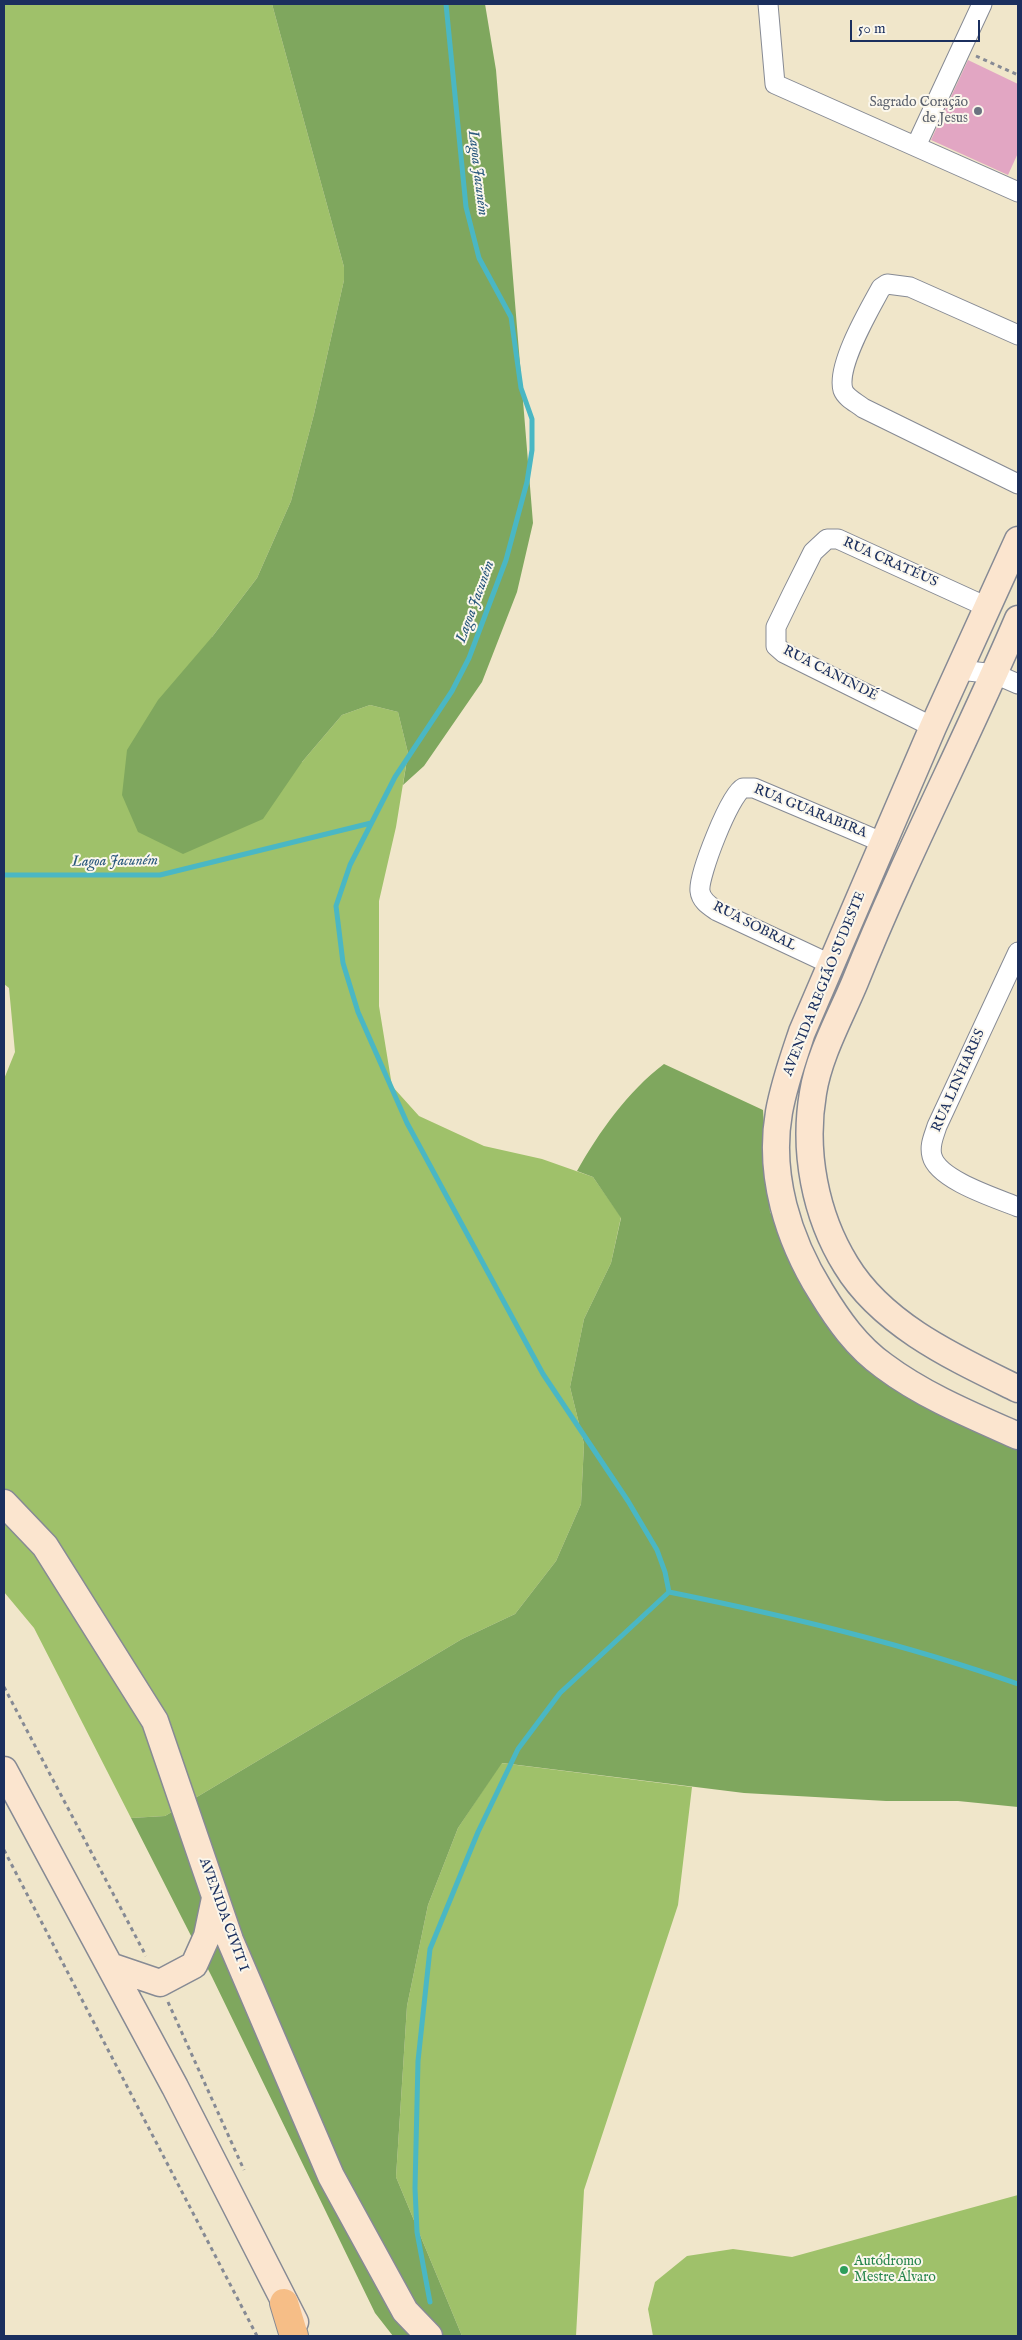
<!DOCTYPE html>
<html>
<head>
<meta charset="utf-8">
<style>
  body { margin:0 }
  #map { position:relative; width:1022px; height:2340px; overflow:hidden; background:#f0e6ca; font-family:"IM FELL English",serif }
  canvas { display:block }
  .frame { position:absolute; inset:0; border:5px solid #1b2f5e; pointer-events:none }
  .scale { position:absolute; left:850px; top:20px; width:130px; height:22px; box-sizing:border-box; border:2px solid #1b2f5e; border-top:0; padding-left:6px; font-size:15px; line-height:18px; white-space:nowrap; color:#1b2f5e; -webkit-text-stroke:4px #fbf7ec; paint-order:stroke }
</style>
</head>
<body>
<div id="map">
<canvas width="1022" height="2340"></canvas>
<div class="frame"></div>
<div class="scale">50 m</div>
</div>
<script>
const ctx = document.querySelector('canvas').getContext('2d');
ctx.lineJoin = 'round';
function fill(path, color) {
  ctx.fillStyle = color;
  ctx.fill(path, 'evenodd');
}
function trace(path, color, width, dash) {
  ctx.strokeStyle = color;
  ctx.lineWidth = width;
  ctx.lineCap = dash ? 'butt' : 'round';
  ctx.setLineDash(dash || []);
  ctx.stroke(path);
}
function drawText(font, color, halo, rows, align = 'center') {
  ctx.font = font + ' "IM FELL English",serif';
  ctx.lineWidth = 4;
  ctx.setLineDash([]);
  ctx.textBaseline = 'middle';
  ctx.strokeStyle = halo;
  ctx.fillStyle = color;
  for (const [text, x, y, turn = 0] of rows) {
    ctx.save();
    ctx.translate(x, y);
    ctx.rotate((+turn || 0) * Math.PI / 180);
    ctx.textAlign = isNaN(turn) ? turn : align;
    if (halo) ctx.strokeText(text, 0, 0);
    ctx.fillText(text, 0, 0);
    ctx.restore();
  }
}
const green = new Path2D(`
  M4 4H272L344 267V280L314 414 291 501 257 578 212 637 302 762 342 715 370 705 398 712 408 753 396 827 379 901V1006L392 1086 419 1116 484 1146 542 1159 593 1177 621 1217 611 1263 584 1319 570 1387 584 1444 581 1504 556 1561 515 1614 462 1639 165 1816 131 1818 34 1628 4 1592V1079L15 1052 9 988 4 984Z
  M501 1763 692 1787 678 1905 584 2190 576 2336H462L396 2177 407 2006 428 1905 458 1828Z
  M1018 2195V2336H653L648 2309 655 2282 687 2256 733 2249 792 2257Z`);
const forest = new Path2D(`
  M272 4H485L496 70 533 523 517 592 482 682 424 766 403 785 408 753 398 712 370 705 342 715 302 762 263 819 183 854 138 832 122 795 127 750 158 700 212 637 257 578 291 501 314 414 344 280V267Z
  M664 1064 763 1110 770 1212 857 1361 1018 1450V1807L958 1801H886L744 1793 502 1763 458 1828 428 1905 407 2006 396 2177 462 2336H393L375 2313 212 1977 131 1818 165 1816 462 1639 515 1614 556 1561 581 1504 584 1444 570 1387 584 1319 611 1263 621 1218 593 1177 577 1171C599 1132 628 1091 664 1064Z`);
const stream = new Path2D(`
  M446 4 466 207 479 258 511 317 521 388 532 419V450L527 482 506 560 469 658 452 691 395 777 350 865 336 906 343 963 358 1012 407 1123 543 1374 628 1501 657 1550 665 1572 669 1592
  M4 875H160L371 823
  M669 1592C787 1616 905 1644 1018 1684
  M430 2302 417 2232 415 2188 418 2061 430 1949 478 1832 518 1749 560 1693 669 1592`);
const building = new Path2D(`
  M968 60 1018 84V153L1008 175 931 140Z`);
const path = new Path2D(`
  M976 56 1018 75
  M4 1687 146 1956
  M4 1850 257 2336
  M168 2002 244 2170`);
const street = new Path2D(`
  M768 4 775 84 1018 192
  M916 146 982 4
  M1018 335 910 287 887 284 881 288C869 310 836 366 843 390 846 398 857 403 863 408L1018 484
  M960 670 995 674 1018 684
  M933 727 784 653 776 646V627L792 594 813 552 827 539H838L987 607
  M1018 952 937 1126C934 1136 929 1145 932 1156 938 1180 996 1198 1018 1207
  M830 964 717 911C710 906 701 901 700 891 698 876 730 794 743 788H754L884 843`);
const secondary = new Path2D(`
  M1018 540 933 727 802 1032C793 1059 784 1084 779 1112 768 1175 788 1239 821 1292 838 1320 857 1347 884 1366 924 1396 973 1416 1018 1436
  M1018 619C966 741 904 859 855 982 840 1018 819 1055 813 1093 803 1151 815 1215 846 1265 883 1326 957 1359 1018 1389
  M4 1503 45 1546 155 1721 230 1940 331 2176 405 2311 429 2336
  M4 1770 175 2087 295 2322
  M110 1966 160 1983 194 1965 207 1936 215 1898`);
const primary = new Path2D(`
  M284 2303 294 2336`);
const markers = [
  [978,111,5,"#6b7280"],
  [844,2270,5,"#2e9e5b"]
];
const worshipNames = [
  ["Sagrado Coração",968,103],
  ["de Jesus",968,119]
];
const streetNames = [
  ["RUA CRATÉUS",890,563,24],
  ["RUA CANINDÉ",830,674,27],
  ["RUA GUARABIRA",810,812,22],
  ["RUA SOBRAL",754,927,27],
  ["AVENIDA REGIÃO SUDESTE",825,984,-68],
  ["RUA LINHARES",959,1081,-66],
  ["AVENIDA CIVIT I",223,1915,70]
];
const leisureNames = [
  ["Autódromo",854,2262],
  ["Mestre Álvaro",854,2278]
];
const waterNames = [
  ["Lagoa Jacuném",477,173,83],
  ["Lagoa Jacuném",476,602,-70],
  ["Lagoa Jacuném",115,862,-1]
];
fill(green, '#9fc16a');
fill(forest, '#7fa75e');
trace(stream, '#4ab7c4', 5);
fill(building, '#e2a6c3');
trace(street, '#868a94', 21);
trace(secondary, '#868a94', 29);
trace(primary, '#868a94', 30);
trace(path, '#868a94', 3, [4, 4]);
trace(street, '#fff', 19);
trace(secondary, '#fbe5cf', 26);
trace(primary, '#f6be87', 28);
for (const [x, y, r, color] of markers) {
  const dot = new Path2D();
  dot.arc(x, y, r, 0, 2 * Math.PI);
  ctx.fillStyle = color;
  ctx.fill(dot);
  trace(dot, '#fbf7ec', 2);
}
drawText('14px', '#5b616d', '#fbf7ec', worshipNames, 'right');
drawText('14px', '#1b2f5e', '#fbf7ec', streetNames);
drawText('14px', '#27864d', '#fbf7ec', leisureNames, 'left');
drawText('italic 15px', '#29587d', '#fbf7ec', waterNames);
</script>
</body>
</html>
